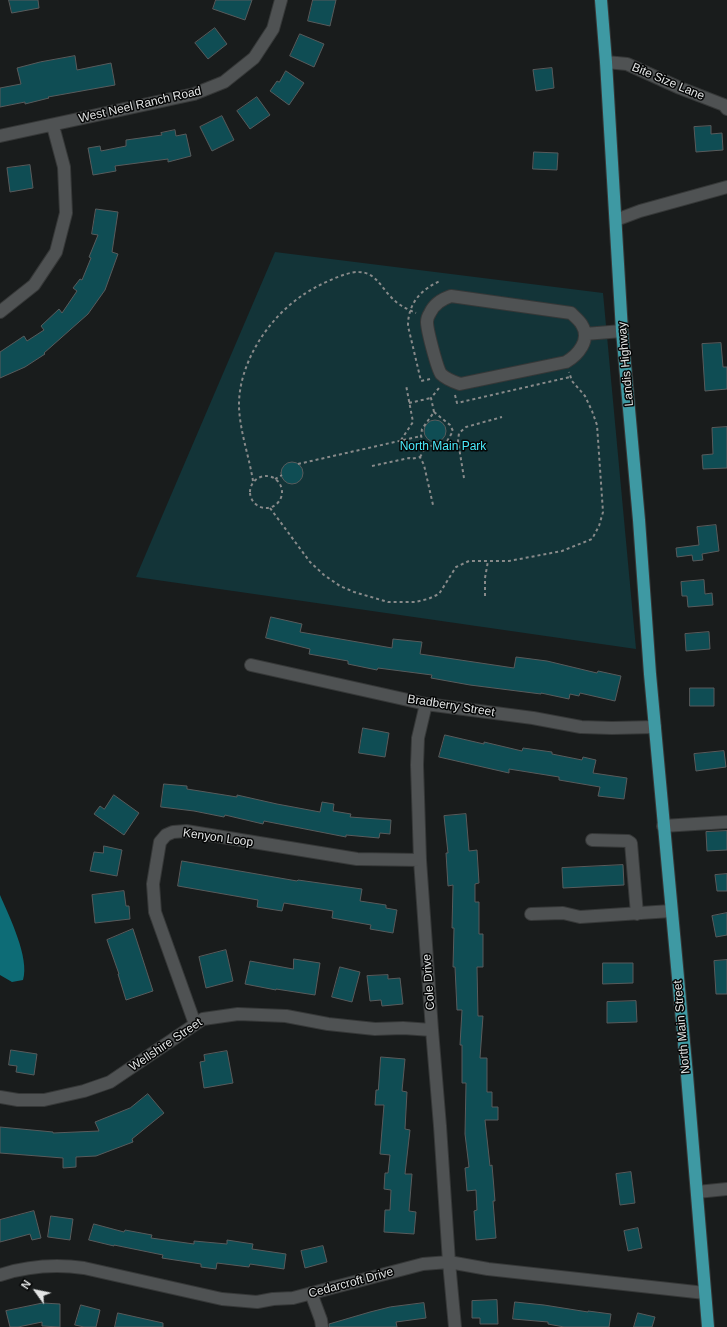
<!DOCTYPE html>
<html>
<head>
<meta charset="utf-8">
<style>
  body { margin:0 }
  #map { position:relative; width:727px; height:1327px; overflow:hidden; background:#191c1c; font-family:Helvetica,sans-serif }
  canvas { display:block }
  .north { position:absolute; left:16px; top:1271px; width:40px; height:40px; -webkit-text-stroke:3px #050606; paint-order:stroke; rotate:303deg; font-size:11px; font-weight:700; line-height:16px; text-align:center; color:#e3e5e5 }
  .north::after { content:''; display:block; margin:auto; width:14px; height:18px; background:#e3e5e5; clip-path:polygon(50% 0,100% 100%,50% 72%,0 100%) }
</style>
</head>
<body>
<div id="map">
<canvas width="727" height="1327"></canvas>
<div class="north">N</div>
</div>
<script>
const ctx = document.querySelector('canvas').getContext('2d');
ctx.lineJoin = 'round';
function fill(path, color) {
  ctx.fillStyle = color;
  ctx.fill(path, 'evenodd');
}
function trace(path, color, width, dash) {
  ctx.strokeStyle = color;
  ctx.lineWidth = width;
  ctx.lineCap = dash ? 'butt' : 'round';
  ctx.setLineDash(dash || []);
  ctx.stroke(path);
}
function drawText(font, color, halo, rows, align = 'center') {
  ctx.font = font + ' Helvetica,sans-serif';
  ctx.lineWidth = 3;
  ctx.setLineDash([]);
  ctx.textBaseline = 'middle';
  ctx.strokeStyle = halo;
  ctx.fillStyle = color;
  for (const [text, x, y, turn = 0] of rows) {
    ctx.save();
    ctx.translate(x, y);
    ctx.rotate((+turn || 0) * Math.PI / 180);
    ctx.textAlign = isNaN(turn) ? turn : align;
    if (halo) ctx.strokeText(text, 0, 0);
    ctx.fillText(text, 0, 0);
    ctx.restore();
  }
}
const green = new Path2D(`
  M275 252 603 293 636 649 136 577Z`);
const water = new Path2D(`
  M0 895C9 916 30 958 23 980L12 982 0 975Z`);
const building = new Path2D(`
  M9 0H38L39 8 12 13Z
  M216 0H252L245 20 213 9Z
  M313 0H336L330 26 308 21Z
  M215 28 227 44 208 59 195 43Z
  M300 34 324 44 314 67 290 56Z
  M75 56 77 70 111 63 115 85 48 97 49 98 25 104V102L0 107V88L21 84 17 68 40 62Z
  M552 68 554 88 536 91 533 70Z
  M286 71 304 83 289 105 270 91 277 81 279 82Z
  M257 97 270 115 250 129 237 111Z
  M222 116 234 140 212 151 200 127Z
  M711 126V134L722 133 723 150 696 152 694 127Z
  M175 130 176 136 186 134 191 156 168 162V159L115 166 116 171 93 175 88 148 100 146 101 151 126 146V140L162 135 161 133Z
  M534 152 558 153 557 170 533 169Z
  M30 165 33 188 10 192 7 168Z
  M96 209 118 212 112 252 118 254 105 290 88 314 44 353 45 354 25 367 0 378V352L24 336 27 341 44 330 41 326 59 309 62 313 77 291 73 288 80 279 82 280 91 258 89 257 98 235 92 234Z
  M721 343 723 367H727V389L705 391 702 344Z
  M424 431a11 11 0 1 1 22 0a11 11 0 1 1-22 0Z
  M727 427V468L703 469 702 455 713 454 712 428Z
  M281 473a11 11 0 1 1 22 0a11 11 0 1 1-22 0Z
  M716 525 719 551 702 554 703 560 693 561 692 555 677 557 676 548 699 545 697 527Z
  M704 580 705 594 712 593 713 605 688 607 687 596H682L681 582Z
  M271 617 302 624 300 632 392 648 393 639 422 642 420 654 514 668 516 657 547 661 597 673 598 671 621 676 615 701 580 693 579 696 570 694 569 699 541 693V694L470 685 431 678 432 675 378 668 377 670 348 664V661L309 654 310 649 266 638Z
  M709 632 710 649 686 651 685 634Z
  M690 688H714V706H690Z
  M363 728 389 733 385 757 359 753Z
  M445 735 484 744V742L522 751 523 748 552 752V754L582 760 583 757 596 760 593 773 627 778 624 799 598 796 600 787 559 780V777L509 769V773L439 757Z
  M724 751 726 767 696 771 694 754Z
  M164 784 187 786V789L237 797V795L277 804 320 812 322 802 334 804 333 811 351 814 350 817 391 820 390 834 380 833 379 838 346 835V837L264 821 263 824 225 815 224 817 194 811 161 807Z
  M114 795 139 813 124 835 94 814 100 806 104 809Z
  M466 814 469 851 477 850 479 883 475 884V902H479V934H483V967H477L478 1016H483L480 1058H487V1092H492V1107H498V1120H485L490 1166 492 1165 495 1201H493L496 1238 476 1240 474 1211 477 1210 476 1190 467 1191 465 1168 469 1167 465 1134 466 1083H462V1045H460L462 1010H457L455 967H453L454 928H452L453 885 448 886 446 853H448L444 816Z
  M727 831V850L707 851 706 832Z
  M104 846 122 850 117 876 90 871 94 852 103 853Z
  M182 861 297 881 298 880 362 889 360 901 386 905V908L397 910 393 933 370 929 371 925 332 918 333 911 284 903 282 911 257 907 258 900 178 886Z
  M623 865 624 885 563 888 562 868Z
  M727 874V891H717L715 875Z
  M124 891 126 906H129L130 919 95 923 92 895Z
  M727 913V935L716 937 712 916Z
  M133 929 153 991 126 1000 118 974H119L107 940Z
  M226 950 233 981 206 988 199 957Z
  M294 959 320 963 315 995 276 989V990L245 984 250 961 293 969Z
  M727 960V994H716L714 961Z
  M603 963H633V983L603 984Z
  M340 967 360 972 352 1002 332 997Z
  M388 975V979L400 978 403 1004 382 1006 381 1000 370 1001 367 976Z
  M636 1001 637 1022 607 1023V1002Z
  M11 1050 37 1054 34 1075 16 1072 17 1066 9 1065Z
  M227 1051 233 1083 204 1088 200 1062 205 1061 204 1055Z
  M381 1057 405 1059 402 1091 407 1092 405 1129 410 1130 405 1174H412L409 1211 416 1212 414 1234 384 1232 385 1210H390L391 1190 384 1189 385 1173H388L390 1155 380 1154 384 1105H375L376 1090H378Z
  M148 1094 164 1113 132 1139 133 1142 96 1156 76 1157V1167L63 1168V1158L0 1153V1127L53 1132V1133L99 1131 95 1122 130 1108Z
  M631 1172 635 1203 620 1205 616 1174Z
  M34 1211 41 1238 32 1240 30 1234 0 1242V1220Z
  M51 1216 73 1219 70 1240 48 1237Z
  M94 1224 124 1232 125 1230 152 1235 151 1238 194 1244V1241L227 1244V1240L253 1244 252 1249 286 1254 284 1269 250 1264 249 1267 217 1263 216 1269 201 1267V1264L162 1258 163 1255 114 1245V1246L89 1240Z
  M638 1228 642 1248 628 1251 624 1231Z
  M323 1246 327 1262 305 1268 301 1251Z
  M497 1300 498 1324H480V1318H472V1301Z
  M515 1302 544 1305 588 1312V1311L611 1314 609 1327H564L548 1324V1322L513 1319Z
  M43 1303 60 1304V1327L42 1326V1322L18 1327H10L6 1311Z
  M424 1303 426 1318 396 1322 397 1327H329V1324L370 1312 390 1307Z
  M81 1305 100 1310 96 1327H84L75 1325Z
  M118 1313 163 1323V1327H115Z
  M638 1313 655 1317 652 1327H634Z`);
const path = new Path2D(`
  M430 379 421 381 408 326C408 304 420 290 440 281
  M455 395 457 403 570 377
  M409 403 431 398
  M434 412 450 425 453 431 446 443 426 447 421 436 422 429Z
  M434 412 431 398 439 388
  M401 440 413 422 406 385
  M420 457 426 447
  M298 464 421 436
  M372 466 409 458 411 459 420 457 424 465 433 505
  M250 492a16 16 0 1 1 32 0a16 16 0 1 1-32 0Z
  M464 478 458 441 459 433 466 427 502 417
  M275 479 282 475
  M253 481C249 456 240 432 239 407 238 364 268 318 303 295 314 287 346 271 359 272 375 272 381 287 391 297 398 305 407 309 416 313
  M270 508 310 562 324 575 340 586 354 592 388 602H415L428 599 439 594 456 567 469 561H509L562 551 592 539 599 526 603 512 597 425 592 411 585 396 572 381 569 372
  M485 596V578L488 561`);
const minor = new Path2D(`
  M606 62 627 64 680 88 724 105 727 109
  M0 136 194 94 224 82 254 58 273 29 281 0
  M616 220 640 211 727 187
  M451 296 571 313C575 317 580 321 582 325 591 340 578 355 566 362L460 384C454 382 446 379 441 374 437 368 427 330 427 322 427 319 428 316 430 313 434 304 442 299 451 296Z
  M0 312 34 285 56 252 66 213 64 167 53 126
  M585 334 622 331
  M251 665 426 704 533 718 581 727 612 728 655 727
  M426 704 418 738 417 765 420 860 432 1030 440 1126 449 1262 455 1327
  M663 826 727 822
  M592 840 628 841 631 843 637 914
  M531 914 563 913 580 917 671 911
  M195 1024 155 912 153 884 160 842 166 835 173 832 186 831 357 859 420 860
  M0 1097 18 1100H44L84 1091 110 1082 203 1019 238 1014 286 1016 328 1024 375 1029 403 1028 432 1030
  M697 1192 727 1189
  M0 1275C28 1266 55 1264 84 1268L222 1299 257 1302 273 1299 293 1298 423 1264 449 1262 488 1269 705 1293
  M311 1293 321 1320 322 1327`);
const major = new Path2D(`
  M601 0 606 62 622 331 639 520 650 674 687 1075 708 1327`);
const streetNames = [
  ["Bite Size Lane",668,82,23],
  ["West Neel Ranch Road",140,105,-13],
  ["Landis Highway",626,364,-95],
  ["Bradberry Street",451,706,9],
  ["Kenyon Loop",218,838,8],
  ["Cole Drive",429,982,-94],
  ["North Main Street",682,1027,-95],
  ["Wellshire Street",166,1045,-34],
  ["Cedarcroft Drive",351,1283,-15]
];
const parkNames = [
  ["North Main Park",443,447]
];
fill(green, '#133438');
fill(water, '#0d6c76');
fill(building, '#0f4d54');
trace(building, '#585b5c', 1);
trace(minor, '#363838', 14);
trace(major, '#363838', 14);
trace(path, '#888a8a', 2, [3, 3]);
trace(minor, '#4f5253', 12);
trace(major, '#3e99a3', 12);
drawText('12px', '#e3e5e5', '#050606', streetNames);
drawText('12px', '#4beafc', '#050606', parkNames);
</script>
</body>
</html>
